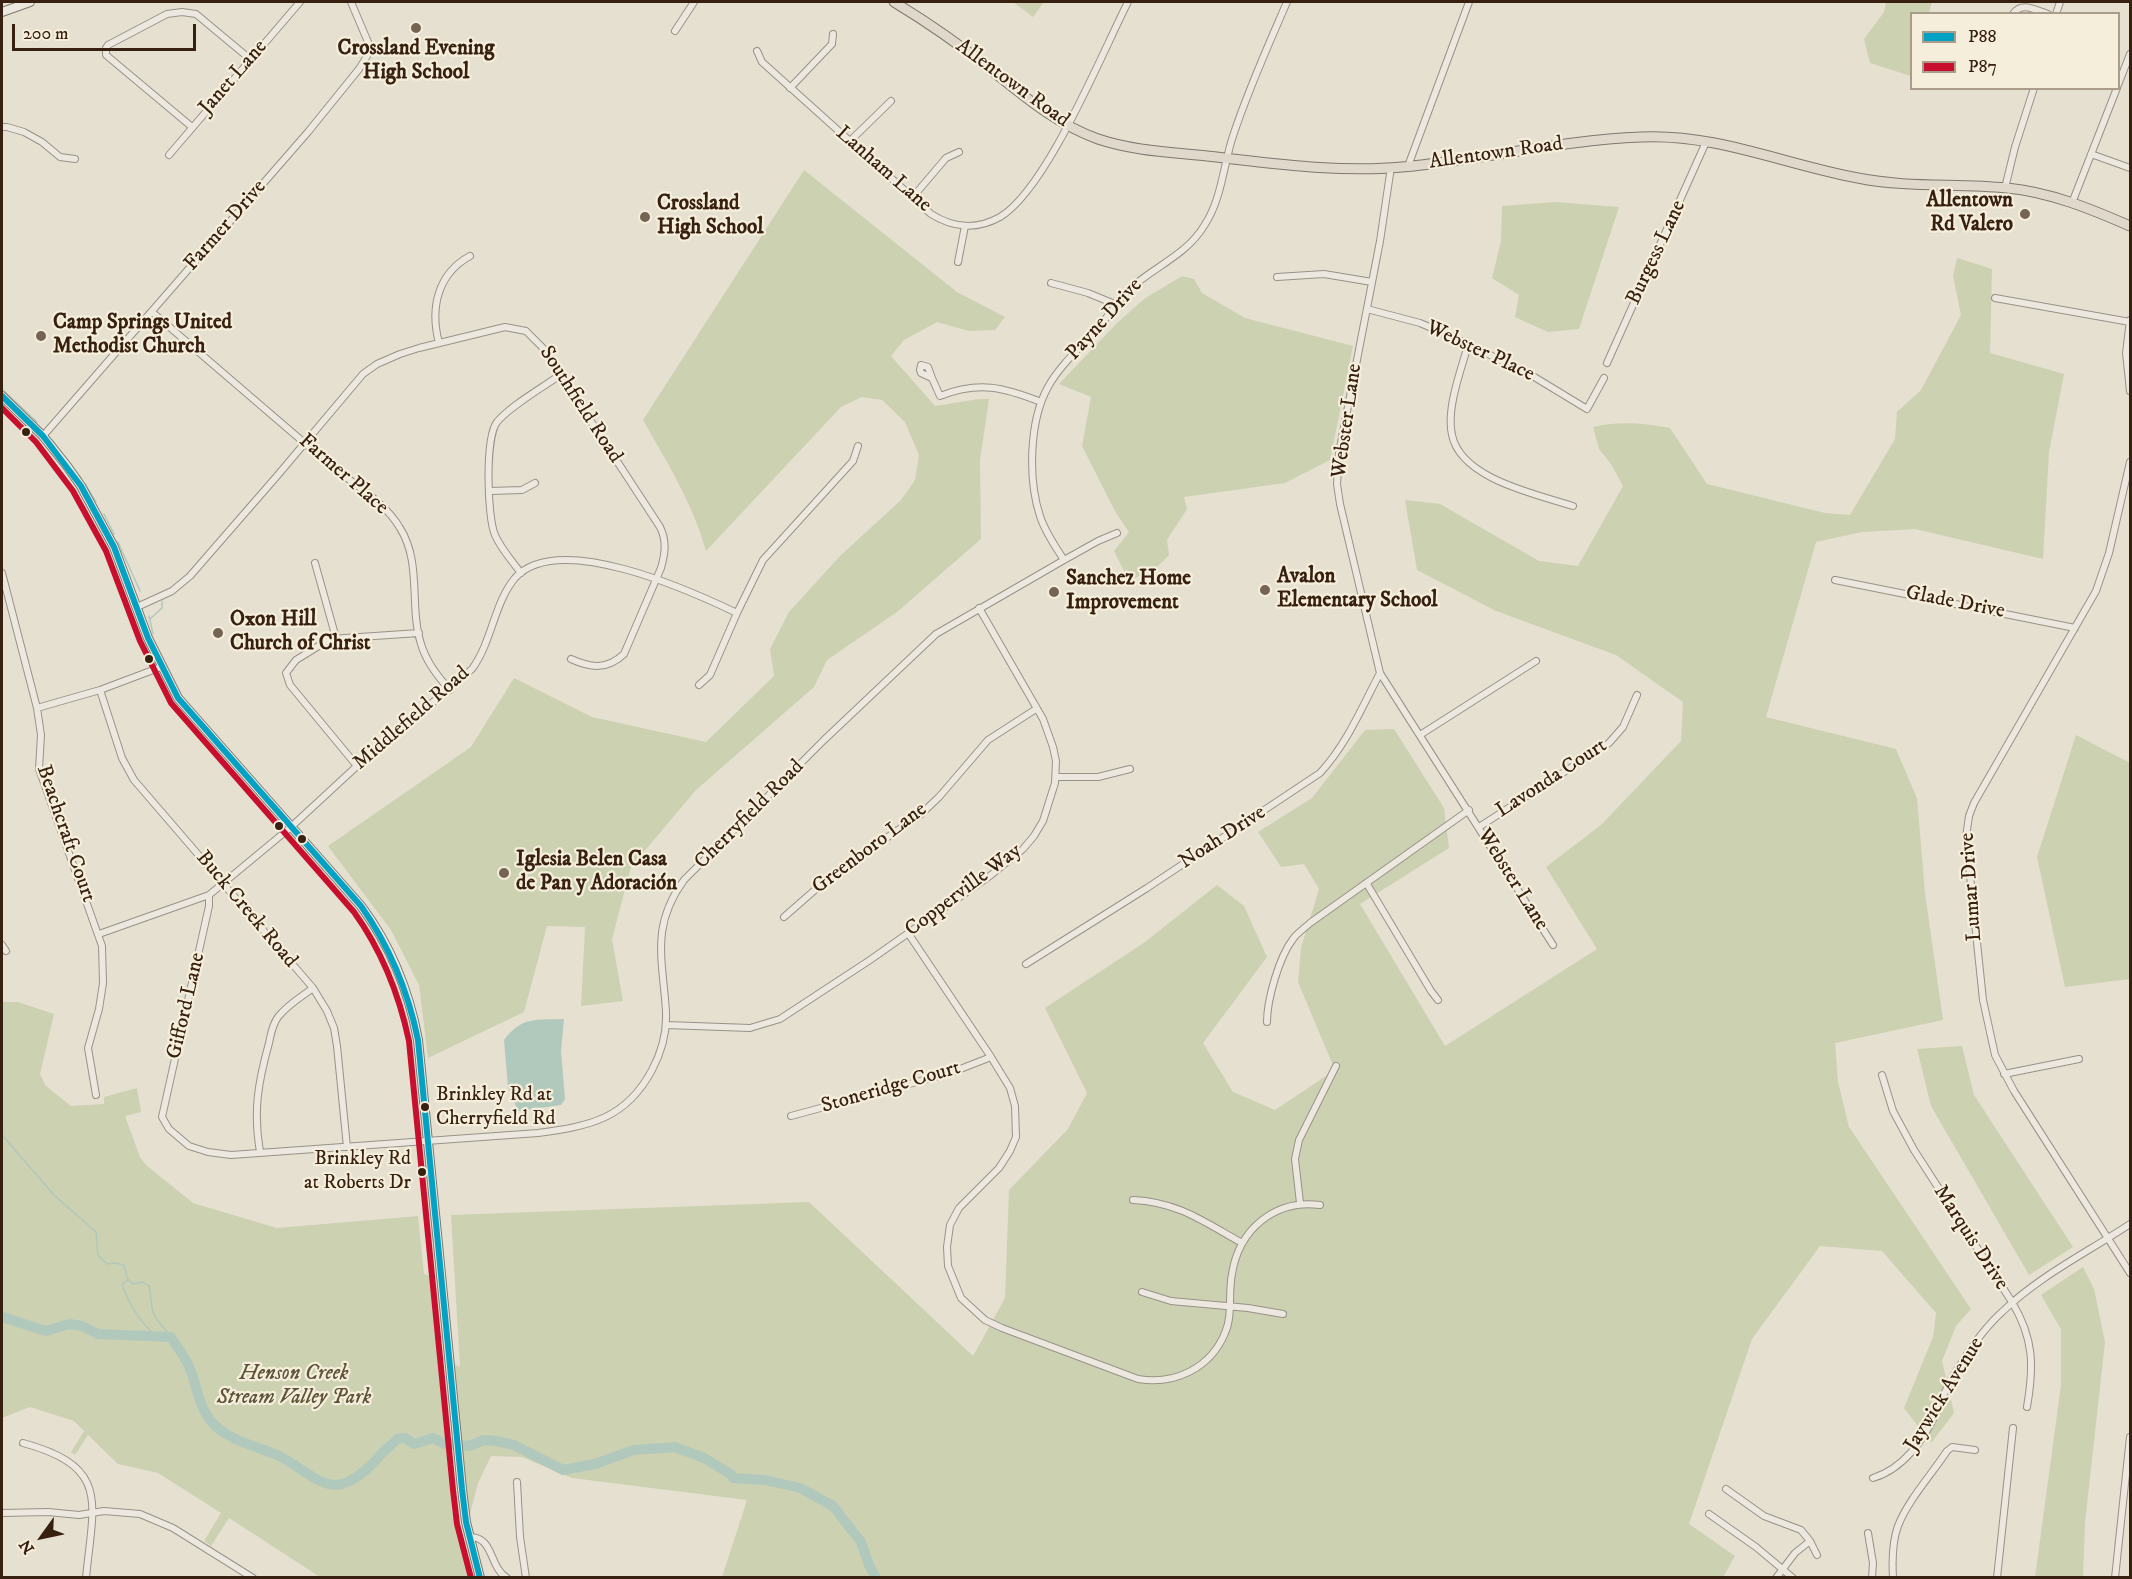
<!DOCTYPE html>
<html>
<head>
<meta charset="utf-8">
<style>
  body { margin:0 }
  #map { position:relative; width:2132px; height:1579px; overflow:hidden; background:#e6e0d0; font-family:"IM FELL DW Pica",serif }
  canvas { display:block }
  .frame { position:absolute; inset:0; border:3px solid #382010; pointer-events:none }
  .legend { position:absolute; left:1910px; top:12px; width:210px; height:78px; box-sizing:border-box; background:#f5eedb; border:2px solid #a99c8a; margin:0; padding:8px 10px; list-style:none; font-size:18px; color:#382010 }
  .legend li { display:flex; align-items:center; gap:12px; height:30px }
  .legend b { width:30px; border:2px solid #a99c8a }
  .north { position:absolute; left:12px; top:1507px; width:60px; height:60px; -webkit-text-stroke:4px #f5eedb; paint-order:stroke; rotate:237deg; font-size:16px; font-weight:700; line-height:24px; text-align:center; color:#382010 }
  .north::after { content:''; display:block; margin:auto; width:21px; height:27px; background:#382010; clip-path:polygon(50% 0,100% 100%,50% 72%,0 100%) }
  .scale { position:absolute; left:12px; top:24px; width:184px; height:27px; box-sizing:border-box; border:3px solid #382010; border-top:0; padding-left:8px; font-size:18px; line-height:21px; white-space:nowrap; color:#382010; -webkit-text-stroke:4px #f5eedb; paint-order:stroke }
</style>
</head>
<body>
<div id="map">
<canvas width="2132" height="1579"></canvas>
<div class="frame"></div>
<ul class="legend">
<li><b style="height:8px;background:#03a2c4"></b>P88</li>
<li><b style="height:8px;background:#c8102e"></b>P87</li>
</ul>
<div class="north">N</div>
<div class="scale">200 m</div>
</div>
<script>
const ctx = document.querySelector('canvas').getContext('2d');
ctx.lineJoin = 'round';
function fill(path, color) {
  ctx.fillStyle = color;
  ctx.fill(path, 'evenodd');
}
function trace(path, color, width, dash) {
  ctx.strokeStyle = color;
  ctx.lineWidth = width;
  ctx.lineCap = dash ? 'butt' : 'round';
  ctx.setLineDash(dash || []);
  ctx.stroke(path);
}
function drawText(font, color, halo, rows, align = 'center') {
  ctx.font = font + ' "IM FELL DW Pica",serif';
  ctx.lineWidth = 4.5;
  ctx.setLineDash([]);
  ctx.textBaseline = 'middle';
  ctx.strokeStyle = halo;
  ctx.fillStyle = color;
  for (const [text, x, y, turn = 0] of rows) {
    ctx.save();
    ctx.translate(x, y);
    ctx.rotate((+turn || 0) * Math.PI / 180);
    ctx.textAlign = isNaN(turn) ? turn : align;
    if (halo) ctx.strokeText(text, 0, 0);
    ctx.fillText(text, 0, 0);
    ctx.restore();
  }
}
const green = new Path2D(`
  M1013 2H1044L1033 17Z
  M1886 2H1932L1929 13 1912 14 1911 76 1870 63 1864 39 1884 12Z
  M804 170 957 292 1005 317 995 330 969 331 937 322 904 340 891 356 935 406 979 399H989L980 460 981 539 897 612 827 660 814 687 696 790 631 867 612 939 623 1001 581 1006 585 927 547 926 524 1012 428 1058 419 985 391 930 328 846 471 747 514 678 592 717 706 742 774 676 770 649 789 612 840 556 901 500 915 480 919 455 905 422 882 400 862 397 841 407 706 551C693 504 667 462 643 420Z
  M1556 202 1619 207 1579 329 1548 332 1515 317 1519 295 1492 278 1501 241 1502 206Z
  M1957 258 1992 269 1990 353 2064 374 2049 452 2043 559 1915 529 1862 532 1816 542 1766 717 1896 749 1917 798 1925 893 1943 1020 1835 1043 1838 1082 1849 1127 1971 1309 1956 1326 1942 1361 1954 1413 1931 1443 1904 1408 1933 1337 1936 1313 1882 1251 1820 1246 1752 1339 1689 1524 1735 1556 1723 1577H722L747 1500 572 1478 522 1457 491 1456 478 1483 469 1518 464 1483 454 1364 460 1367 451 1215 809 1202 973 1356 1005 1298 1009 1190 1068 1129 1087 1093 1045 1008 1145 942 1217 885 1244 906 1267 957 1203 1043 1233 1092 1275 1110 1335 1070 1298 982 1301 948 1319 889 1304 864 1281 867 1258 832 1312 798 1365 730 1394 729 1444 808 1449 848 1360 904 1445 1046 1597 949 1546 867 1601 825 1681 741 1683 702 1616 655 1496 611 1417 570 1405 500 1440 504 1539 561 1578 566 1623 486 1611 464 1599 449 1593 427C1620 421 1643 423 1670 428L1707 484 1825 513 1850 515 1895 439 1897 412 1921 390 1961 315 1953 276Z
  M1182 276 1194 279 1202 293 1245 318 1353 346 1330 460 1285 483 1184 497 1187 509 1167 540 1169 555 1157 567 1129 581 1114 551 1129 532 1116 513 1082 446 1091 397 1059 384 1116 324 1144 299Z
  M2076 735 2130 763V979L2065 987 2037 857Z
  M2 1002H18L54 1014 40 1074 46 1086 71 1106 104 1104V1097L137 1088 141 1112 125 1116 140 1157 146 1165 193 1203 277 1228 418 1216 424 1274 430 1276 452 1512 469 1574 467 1577H320L229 1518 211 1546 204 1541 221 1513 158 1473 118 1464 88 1435 75 1455 71 1452 84 1431 74 1421 30 1407 2 1418Z
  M1962 1046 1974 1095 2073 1247 2029 1275 1931 1106 1917 1049Z
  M2083 1267 2094 1289 2105 1342 2085 1523 2083 1577H2035L2061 1385V1329L2041 1295Z`);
const water = new Path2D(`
  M564 1019 561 1051 565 1099 561 1105 518 1111 508 1087 504 1040C522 1016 536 1020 564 1019Z`);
const stream = new Path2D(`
  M2 389 37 422
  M52 440 81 478
  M85 484 96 502
  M104 514 114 534
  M118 542 140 591
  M149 616 153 634
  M150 619 162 608V601
  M2 1135 54 1195 96 1232 98 1255 107 1264 115 1263 124 1265 128 1280 122 1284C128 1303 143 1328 160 1338
  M129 1280 133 1284 142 1282 149 1286C151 1295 151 1304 153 1312 156 1322 166 1328 171 1337`);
const river = new Path2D(`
  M2 1317 46 1331 69 1324 82 1326 98 1334 171 1337C177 1347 186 1358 190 1369 197 1386 198 1404 210 1420 225 1440 257 1446 279 1456 295 1463 317 1485 336 1485 355 1484 373 1464 384 1451 388 1447 393 1444 397 1439L405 1438 414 1444 433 1438 445 1444 469 1446 484 1440 496 1441 514 1445 563 1470 595 1464 634 1450 675 1447 704 1458 732 1475 733 1478 765 1480 800 1488 833 1506 861 1542 869 1565 876 1578`);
const street = new Path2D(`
  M2013 14C2022 1 2035 10 2048 14
  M2056 14 2060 2
  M675 31 694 2
  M757 51 762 62 931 214C953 228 977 230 1000 217 1047 189 1102 53 1128 2
  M2118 85 2130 54
  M790 88 832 44 833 34
  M2 127H7L24 132 42 142 60 157 75 159
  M192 127 106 55V48L108 45 167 14 182 12 196 14 250 59
  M849 142 891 101
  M2091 154 2130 168
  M169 155 300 2
  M1408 166 1469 2
  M1391 167 1380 241 1339 453 1337 484 1340 504 1380 673 1553 945
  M2005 188 2015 147 2034 88
  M912 198 946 158 959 152
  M2072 203 2117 88
  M958 262 965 226
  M1277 277 1324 274 1372 282
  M1051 283 1088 293 1117 305
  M1995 298 2130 322
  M1367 309 1420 323 1453 337 1531 375 1587 409 1604 378
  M152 312C211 362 270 413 329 464 353 484 384 501 400 528 422 563 409 606 421 644 426 661 437 676 450 690
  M2130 320 2126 353 2130 391
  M439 343C430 309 437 274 470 256
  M1468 345C1461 370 1446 409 1452 435 1461 479 1536 494 1573 506
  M1607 363 1706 142
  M932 378 928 367 921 365 920 370 921 373 932 378 940 396C979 381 1003 387 1041 402
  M43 436 308 132 359 69 367 56 368 42 351 2
  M2130 462 2109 553 2096 591 1974 803 1969 816 1966 837 1983 1000 1995 1055 2014 1091 2130 1273
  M490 491 522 490 535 483
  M1064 560C1055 546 1045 532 1040 516 1028 480 1029 421 1048 387 1060 365 1081 347 1097 329 1109 316 1119 298 1132 287 1156 266 1187 254 1204 226 1222 199 1223 166 1233 136 1248 90 1268 46 1287 2
  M315 563 336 638
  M2 573 37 708 41 735 39 769 102 946 103 983 99 1009 88 1048 96 1095
  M521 573C512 561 501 549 495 535 487 516 485 438 497 422 510 406 542 388 560 375
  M1835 580 2075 628
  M137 607 172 591 190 576 277 476 352 387 363 374 377 364 400 354 419 348 505 327 526 331 543 348 660 527C667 541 665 554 661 568L624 654C607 670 591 668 571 659
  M699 685 710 675 737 613 763 560 853 461 858 446
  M100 690 122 758 134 780 313 988 327 1011 334 1028 337 1046 347 1147
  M37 708 100 690 161 667
  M1420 735 1536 661
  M357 766 290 685 286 673 296 660 330 639 419 633
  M1056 777H1098L1130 769
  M1479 827 1609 743 1623 727 1637 695
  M1367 884 1431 991 1438 1000
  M209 895V906L162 1117 169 1129 189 1146 208 1152 231 1155 538 1133C590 1126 626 1119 652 1070 661 1053 667 1032 666 1012 663 960 650 927 684 880L824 740 936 634 1064 560 1098 541 1117 533
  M784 917 832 875 920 815 939 797 988 740 1036 709
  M908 933 991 1057 1010 1088 1015 1106 1016 1137 1010 1151 999 1168 959 1208 950 1225 947 1247 948 1266 961 1298 985 1320 1002 1328 1138 1379C1174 1385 1210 1369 1225 1333 1233 1315 1228 1293 1232 1274 1239 1229 1275 1199 1320 1205
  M99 934 209 895 291 827 357 766 472 669C492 642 494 603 515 578 558 530 691 591 737 613
  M2 945 6 951
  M1026 964 1147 888 1320 773C1347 744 1362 707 1380 673
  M1267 1022C1267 1000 1279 957 1293 939 1297 933 1305 928 1310 923L1469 810
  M666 1025 750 1028 780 1019 870 960 991 875 1023 849 1034 836 1043 821 1055 783 1056 761 1053 747 1043 719 979 608
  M2004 1074 2079 1059
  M1882 1075 1893 1111 1914 1150 2012 1302C2034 1339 2034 1366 2027 1407
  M791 1116 950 1073 991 1057
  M260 1152C253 1111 258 1083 269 1043 271 1034 272 1025 278 1017 287 1005 301 997 313 988
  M1133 1200C1178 1202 1204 1222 1242 1243
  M1300 1203 1295 1159 1299 1140 1336 1066
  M1142 1292 1171 1301 1248 1308 1283 1314
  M23 1443C111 1467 93 1503 86 1578
  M1873 1478C1903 1469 1924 1440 1937 1411 1942 1400 1946 1388 1952 1378 1966 1355 1982 1330 2002 1312 2039 1276 2088 1252 2130 1224
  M517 1482 520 1537 526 1578
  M1726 1489 1764 1516 1801 1530 1810 1541 1817 1555
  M2 1513 48 1512 79 1515 104 1511 140 1514 173 1528 253 1578
  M1709 1514 1756 1547 1793 1578
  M1868 1533 1873 1563 1872 1578
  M470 1537C494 1537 489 1567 507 1578
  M1776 1578 1795 1553 1810 1541
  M1893 1578C1892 1560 1892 1542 1898 1526 1908 1500 1932 1474 1947 1451L1952 1447 1975 1450
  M1997 1578 2013 1428
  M2115 1578 2130 1437`);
const secondary = new Path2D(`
  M2 12 30 2
  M2 396 43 436 67 466 81 486 114 547 148 638 178 698 361 906C391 946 409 991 418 1040L462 1489 466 1522 480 1578`);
const primary = new Path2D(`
  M894 2C927 22 959 44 990 69 1024 96 1056 124 1098 139 1134 151 1170 152 1207 156 1271 163 1338 173 1402 167 1482 160 1561 140 1641 137 1715 133 1786 165 1858 178 1907 188 1957 183 2007 188 2050 192 2091 209 2130 226`);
const bus1 = new Path2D(`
  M2 396 43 436 81 486 114 547 148 638 178 698 361 906C390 947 408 991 418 1040L462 1489 466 1522 480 1578`);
const bus2 = new Path2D(`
  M2 408 36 442 73 491 106 551 140 641 171 703 354 912C382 951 399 994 409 1041L453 1490 457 1524 471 1578`);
const markers = [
  [416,28,6,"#756353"],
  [2025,214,6,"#756353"],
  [645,217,6,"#756353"],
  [41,336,6,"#756353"],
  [26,432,5,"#382010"],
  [1265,590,6,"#756353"],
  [1054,592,6,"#756353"],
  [218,633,6,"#756353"],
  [149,659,5,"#382010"],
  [279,826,5,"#382010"],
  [302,839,5,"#382010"],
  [504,873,6,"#756353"],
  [425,1107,5,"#382010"],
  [422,1172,5,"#382010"]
];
const busNames = [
  ["Brinkley Rd at",436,1096],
  ["Cherryfield Rd",436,1120],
  ["Brinkley Rd",411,1160,"right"],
  ["at Roberts Dr",411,1184,"right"]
];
const poiNames = [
  ["Crossland Evening",416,50,"center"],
  ["High School",416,74,"center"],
  ["Allentown",2013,202,"right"],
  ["Rd Valero",2013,226,"right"],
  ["Crossland",657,205],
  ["High School",657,229],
  ["Camp Springs United",53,324],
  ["Methodist Church",53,348],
  ["Avalon",1277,578],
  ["Elementary School",1277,602],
  ["Sanchez Home",1066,580],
  ["Improvement",1066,604],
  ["Oxon Hill",230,621],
  ["Church of Christ",230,645],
  ["Iglesia Belen Casa",516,861],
  ["de Pan y Adoración",516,885]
];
const streetNames = [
  ["Janet Lane",234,78,-49],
  ["Allentown Road",1012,84,36],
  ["Allentown Road",1496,154,-8],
  ["Lanham Lane",883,170,41],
  ["Farmer Drive",226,226,-49],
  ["Burgess Lane",1657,253,-65],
  ["Payne Drive",1105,320,-48],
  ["Webster Place",1480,352,25],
  ["Southfield Road",580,405,57],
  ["Webster Lane",1348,421,-82],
  ["Farmer Place",343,475,41],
  ["Glade Drive",1955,603,11],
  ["Middlefield Road",412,719,-41],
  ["Lavonda Court",1552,779,-33],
  ["Cherryfield Road",750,815,-45],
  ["Beachcraft Court",65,834,71],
  ["Noah Drive",1223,838,-33],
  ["Greenboro Lane",870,849,-37],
  ["Webster Lane",1512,880,58],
  ["Lumar Drive",1972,887,-94],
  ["Copperville Way",964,891,-37],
  ["Buck Creek Road",246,910,50],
  ["Gifford Lane",187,1006,-77],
  ["Stoneridge Court",891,1088,-16],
  ["Marquis Drive",1970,1238,57],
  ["Jaywick Avenue",1945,1395,-58]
];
const parkNames = [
  ["Henson Creek",294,1375],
  ["Stream Valley Park",294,1399]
];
fill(green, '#ccd1b1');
fill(water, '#b1c9bd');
trace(stream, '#b1c9bd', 1.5);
trace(river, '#b1c9bd', 10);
trace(street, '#989287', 8);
trace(secondary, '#7f786e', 10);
trace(primary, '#7f786e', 11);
trace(street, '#ece8e0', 6);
trace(secondary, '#ece8e0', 8);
trace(primary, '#dfd8cb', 9);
trace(bus1, '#03a2c4', 6);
trace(bus2, '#c8102e', 6);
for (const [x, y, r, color] of markers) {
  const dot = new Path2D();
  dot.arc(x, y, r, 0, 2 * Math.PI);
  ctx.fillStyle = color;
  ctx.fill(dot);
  trace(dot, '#f5eedb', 2);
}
drawText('20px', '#382010', '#f5eedb', busNames, 'left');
drawText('bold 21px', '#382010', '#f5eedb', poiNames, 'left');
drawText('21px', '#382010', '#f5eedb', streetNames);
drawText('italic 21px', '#5e5238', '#f5eedb', parkNames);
</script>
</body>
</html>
